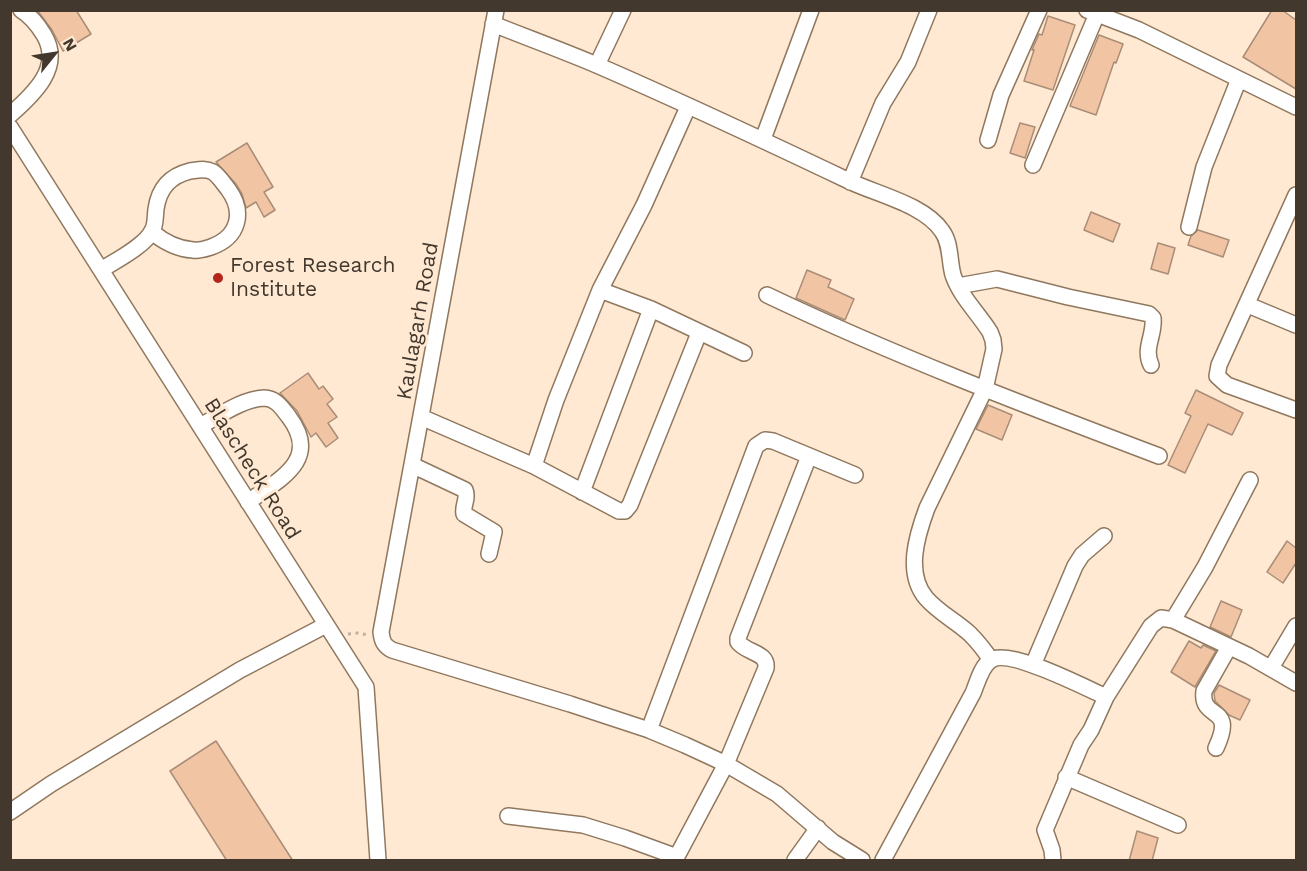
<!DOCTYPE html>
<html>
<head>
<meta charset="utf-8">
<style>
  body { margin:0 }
  #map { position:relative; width:1307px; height:871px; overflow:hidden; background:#ffe9d3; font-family:"Work Sans",sans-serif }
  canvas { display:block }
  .frame { position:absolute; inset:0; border:12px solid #42382d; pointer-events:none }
  .north { position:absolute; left:24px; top:24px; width:60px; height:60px; -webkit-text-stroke:4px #ffe9d3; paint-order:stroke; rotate:60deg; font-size:16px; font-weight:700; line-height:24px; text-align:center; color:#42382d }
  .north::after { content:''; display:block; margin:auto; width:21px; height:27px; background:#42382d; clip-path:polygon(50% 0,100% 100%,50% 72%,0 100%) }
</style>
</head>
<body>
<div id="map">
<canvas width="1307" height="871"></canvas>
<div class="frame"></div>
<div class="north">N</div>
</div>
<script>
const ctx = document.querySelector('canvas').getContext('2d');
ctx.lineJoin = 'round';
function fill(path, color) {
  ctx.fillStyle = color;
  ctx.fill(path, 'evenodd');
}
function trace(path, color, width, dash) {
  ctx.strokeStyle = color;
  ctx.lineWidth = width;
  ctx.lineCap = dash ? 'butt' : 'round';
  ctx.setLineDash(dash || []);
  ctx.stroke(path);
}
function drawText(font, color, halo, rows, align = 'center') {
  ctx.font = font + ' "Work Sans",sans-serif';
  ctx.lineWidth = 6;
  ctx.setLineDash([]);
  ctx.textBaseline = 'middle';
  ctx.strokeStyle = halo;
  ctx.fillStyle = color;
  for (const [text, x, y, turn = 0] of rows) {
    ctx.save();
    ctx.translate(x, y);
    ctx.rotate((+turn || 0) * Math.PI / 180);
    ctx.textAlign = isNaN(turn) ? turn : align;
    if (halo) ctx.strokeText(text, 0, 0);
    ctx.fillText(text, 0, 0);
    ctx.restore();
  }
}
const building = new Path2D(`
  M37 10H76L91 34 63 51 52 30Z
  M1272 10H1282L1296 20V89L1243 57Z
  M1048 16 1075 25 1053 90 1024 81 1034 50H1032L1039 34 1042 35Z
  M1099 35 1123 44 1116 63 1114 62 1096 115 1070 106Z
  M1020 123 1035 127 1025 158 1010 153Z
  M247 143 273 187 264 192 275 210 264 217 256 202 246 208 242 194 236 184 216 162Z
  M1091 212 1120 224 1113 242 1084 230Z
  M1198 230 1229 240 1223 257 1188 245 1191 236Z
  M1158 243 1175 248 1168 274 1151 269Z
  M807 270 831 280 828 287 854 299 845 320 796 298Z
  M308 373 319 389 323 386 333 399 327 404 337 417 328 423 338 438 326 447 316 433 311 437 297 411 280 393Z
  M1196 390 1243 413 1232 435 1208 424 1185 473 1168 465 1191 416 1185 413Z
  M988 405 1012 415 1002 440 976 429Z
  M1287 541 1296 548V563L1283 583 1267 572Z
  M1221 601 1242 610 1231 637 1210 627Z
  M1189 641 1201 648 1203 645 1216 651 1195 687 1171 672Z
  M1219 685 1250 700 1240 720 1229 715 1215 701 1214 693Z
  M216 741 293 861H227L170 771Z
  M1137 831 1158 838 1152 861H1129Z`);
const path = new Path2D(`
  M348 634 358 633 368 635`);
const minor = new Path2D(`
  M496 10 381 632C382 641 384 646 392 650L570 704 649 730 685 745 726 764 777 794 833 842 862 860
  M1087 10 1139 30 1296 107
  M493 24C528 38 564 51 599 66 682 102 765 141 847 180 875 194 924 204 942 231 951 243 949 260 953 275 960 296 978 313 990 332L993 340 994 349 985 389 927 508C917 535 905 573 926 598 939 613 956 621 970 634 978 642 985 651 991 660
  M597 65 623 10
  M10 115C34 94 63 67 44 35 38 25 31 16 21 10
  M10 127 366 687 378 860
  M763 139 811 10
  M988 140 1001 95 1039 10
  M1033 165 1097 14
  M850 182 883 103 908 62 929 10
  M1296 195 1219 365 1217 376 1227 385 1296 410
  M1189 227 1204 167 1239 79
  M101 270C115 261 145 246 152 231 156 225 155 216 156 209 159 188 170 176 190 171 198 170 205 168 213 172 219 176 223 183 228 189 245 212 239 237 211 247 205 249 200 251 193 250 178 249 164 242 152 232
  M958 286 997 279 1068 297 1149 314 1153 318C1155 335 1143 348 1151 365
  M600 290 651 309 744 353
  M767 295C895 356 1027 406 1159 456
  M1248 305 1296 325
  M421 417 534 466 619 511H625L630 505 699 333
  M200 426C219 416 242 399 264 398 276 398 282 408 289 417 321 460 280 479 248 502
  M412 465 465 490C469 499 462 505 464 514L494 532 489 554
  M534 466 556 400 600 290 644 205 688 107
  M582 492 651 309
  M1173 620 1205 567 1250 480
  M1033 665 1075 566 1082 555 1104 536
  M1271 668 1296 626
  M649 730 756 446 765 440 773 441 855 475
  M1216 748C1237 703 1200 722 1204 691L1229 647
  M1066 777 1178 825
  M10 812 51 784 240 670 326 625
  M508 816 583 825 625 838 677 857
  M675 860 726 764 766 668C768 652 746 653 738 642V638L809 456
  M795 860 818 828
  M883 860 973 693C977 684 981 666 991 660 1009 648 1086 688 1106 697
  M1053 860 1052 850 1045 830 1081 745 1091 730 1106 697 1151 626 1161 618 1173 620 1249 656 1296 683`);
const markers = [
  [218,278,6,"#b3251b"]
];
const poiNames = [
  ["Forest Research",230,266],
  ["Institute",230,290]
];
const streetNames = [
  ["Kaulagarh Road",418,321,-80],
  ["Blascheck Road",252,469,58]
];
fill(building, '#f1c5a4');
trace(building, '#aa8d77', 1.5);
trace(minor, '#90785f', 18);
trace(path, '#c2b09e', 3, [3, 4.5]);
trace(minor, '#fff', 15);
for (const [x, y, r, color] of markers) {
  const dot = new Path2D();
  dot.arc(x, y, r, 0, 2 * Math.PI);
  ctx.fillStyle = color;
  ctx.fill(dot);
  trace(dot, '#ffe9d3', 2);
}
drawText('21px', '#42382d', '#ffe9d3', poiNames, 'left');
drawText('21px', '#42382d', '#ffe9d3', streetNames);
</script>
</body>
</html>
